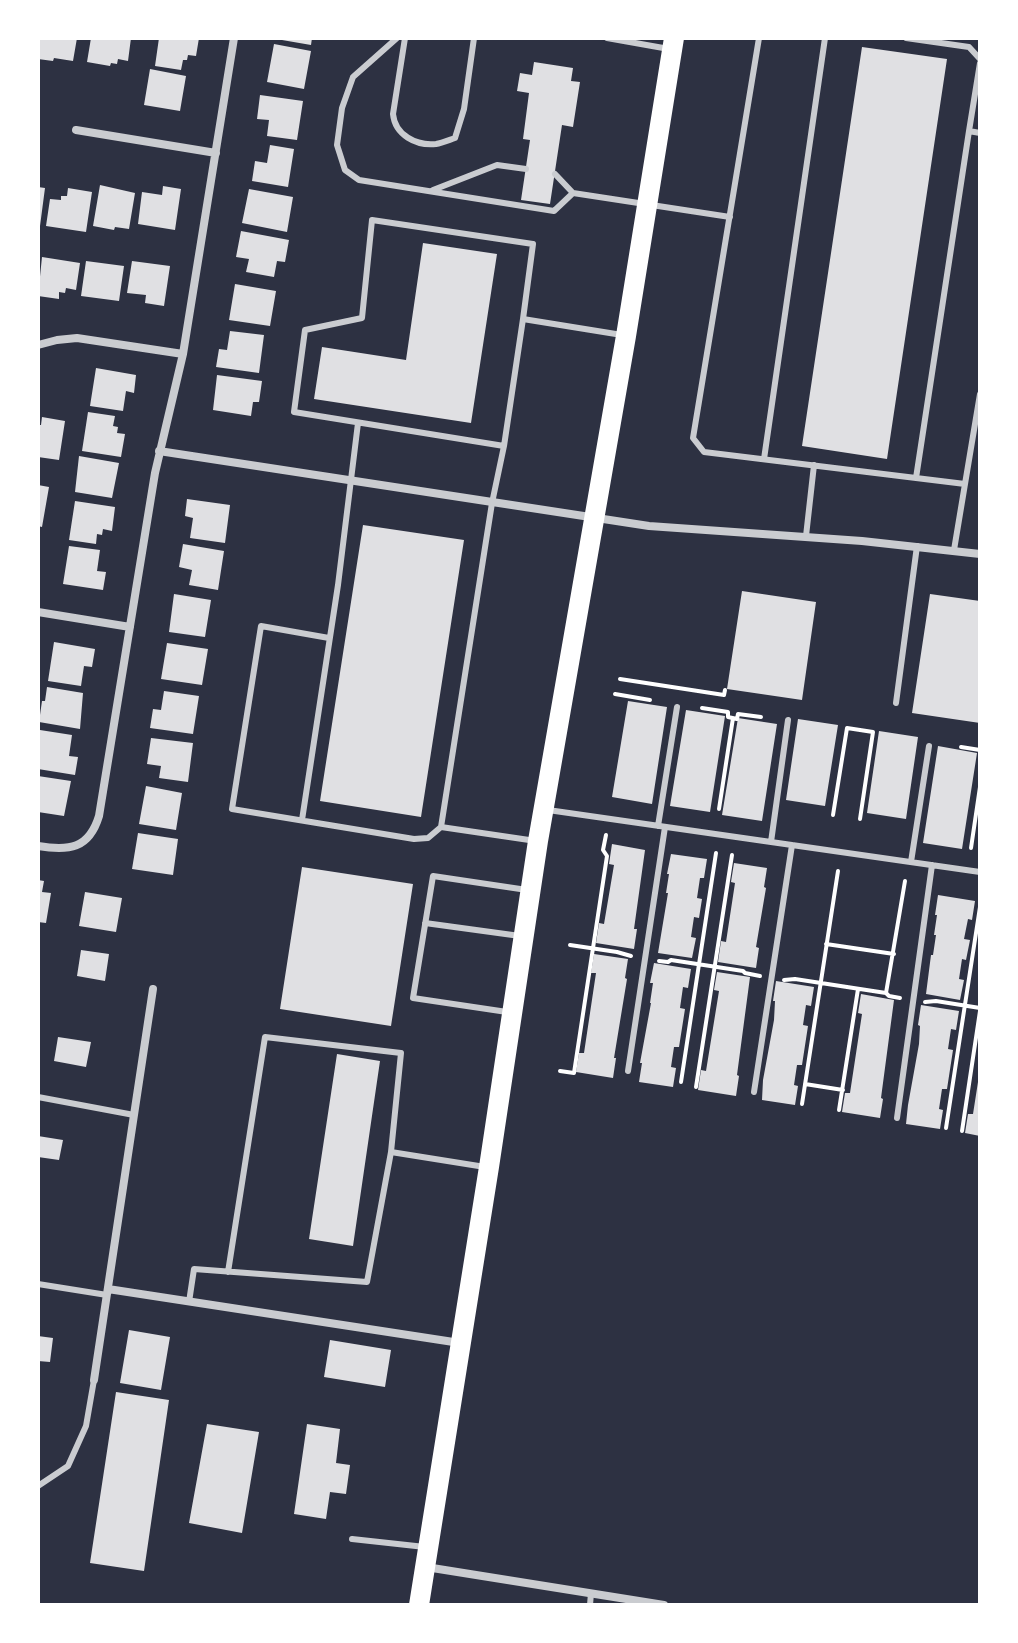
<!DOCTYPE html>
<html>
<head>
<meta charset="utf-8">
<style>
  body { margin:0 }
  #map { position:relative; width:1018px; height:1643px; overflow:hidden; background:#2d3142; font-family:Lato,sans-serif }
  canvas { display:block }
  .frame { position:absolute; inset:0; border:40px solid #fff; pointer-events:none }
</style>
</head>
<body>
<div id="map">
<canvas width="1018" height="1643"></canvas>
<div class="frame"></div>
</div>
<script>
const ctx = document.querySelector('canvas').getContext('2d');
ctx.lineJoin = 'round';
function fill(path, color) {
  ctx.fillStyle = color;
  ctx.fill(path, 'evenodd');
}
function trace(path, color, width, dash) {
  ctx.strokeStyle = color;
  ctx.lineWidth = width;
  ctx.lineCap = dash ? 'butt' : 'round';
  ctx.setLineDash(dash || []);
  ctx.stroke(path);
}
const building = new Path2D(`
  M38 38H77L73 61 54 58 53 61 38 59Z
  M91 38H131L128 61 118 59 117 64 111 63 110 66 87 62Z
  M159 38H199L196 56 188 55 187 60H183L181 70 155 66Z
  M282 38H312L311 45 282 40Z
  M274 44 311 51 304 89 267 82Z
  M862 47 947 59 887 459 802 446Z
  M534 62 573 68 571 81 580 82 573 127 562 125 550 204 521 200 530 140 523 139 529 93 517 91 520 73 532 75Z
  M150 69 186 76 180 111 144 105Z
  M260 95 303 101 297 140 267 136 269 120 257 119Z
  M270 145 294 149 288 187 252 181 255 161 267 163Z
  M100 185 135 193 129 229 115 227 114 230 93 226Z
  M163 186 181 189 175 230 138 224 142 192 162 195Z
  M38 187 45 188 40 226H38Z
  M68 188 92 192 86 232 46 226 50 199 61 200V196H67Z
  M249 189 293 197 287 232 242 223Z
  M241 231 289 240 285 262 277 261 274 277 246 272 249 259 236 257Z
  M423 243 497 254 471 423 314 399 322 347 406 360Z
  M42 257 80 263 76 290 66 288 65 293 59 292V299L38 296Z
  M86 261 124 266 119 301 81 296Z
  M132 261 170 266 164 306 145 303 146 295 127 293Z
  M235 284 276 291 270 326 229 320Z
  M230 331 264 335 259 373 216 367 219 349 227 350Z
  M96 368 136 375 134 393 126 391 123 411 90 406Z
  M217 375 262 381 259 402H253L251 416 213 410Z
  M88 412 115 416 113 426 118 427 117 433 125 434 121 457 82 451Z
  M42 417 65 421 59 460 38 457V425H41Z
  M79 456 119 463 112 498 75 492Z
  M38 485 49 487 42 527 38 526Z
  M187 499 230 505 225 543 190 538 193 518 185 516Z
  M75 501 115 507 112 531 103 529 102 535 97 534 96 544 69 540Z
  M363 525 464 540 421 817 320 801Z
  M183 544 224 551 218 590 189 585 192 570 179 567Z
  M69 546 100 550 97 571 106 572 103 590 63 584Z
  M742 591 816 602 802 700 727 689Z
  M174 594 211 600 205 637 169 632Z
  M930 594 980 601V723L912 713Z
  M54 642 95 649 92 667 84 666 81 686 48 681Z
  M167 643 208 649 202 685 161 679Z
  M47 687 83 693 80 729 39 722 42 701H45Z
  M164 691 199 696 193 734 150 728 153 709 161 710Z
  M628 701 667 707 652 804 612 797Z
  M686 710 725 716 710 812 670 806Z
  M738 718 777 724 762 821 722 815Z
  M798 719 838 725 825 806 786 800Z
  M40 730 72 735 69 756 78 757 75 775 38 769Z
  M879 731 918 737 906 819 867 813Z
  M151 738 193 743 188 782 159 778 161 766 147 764Z
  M938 746 977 753 962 849 923 843Z
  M38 776 71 781 64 816 38 812Z
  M146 786 182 793 176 830 139 824Z
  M138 833 178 839 173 875 132 869Z
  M612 844 645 850 634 929H637L634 949 596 943 599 923 604 924 614 865 609 864Z
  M671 854 707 859 704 878H700L697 898 702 899 699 918 694 917 691 937 696 938 692 958 658 953 668 893H666L669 874H667Z
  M734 863 767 868 764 887 766 888 756 947 759 948 756 968 718 962 721 941 726 942 735 883 731 882Z
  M302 867 413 884 391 1026 280 1009Z
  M38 880 44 881 42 892 51 893 46 923 38 922Z
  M85 892 122 898 116 932 79 926Z
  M938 895 975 901 972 920 968 919 964 939 970 940 966 960 962 959 959 979 964 980 960 1000 926 994 931 955H933L936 935H934L937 915H935Z
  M81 950 109 954 105 981 77 976Z
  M594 954 628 959 625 978 627 979 614 1058H616L613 1078 576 1072 579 1053H584L596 973H591Z
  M654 963 691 969 688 988 683 987 680 1008 685 1009 679 1047H674L671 1067 676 1068 673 1087 639 1082 642 1063H640L651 1003H650L653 983H650Z
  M717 972 750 977 737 1075 739 1076 736 1096 698 1090 701 1070 706 1071 719 991 714 990Z
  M776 981 814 987 811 1006 806 1005 803 1025 808 1026 802 1065H797L794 1085 798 1086 795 1105 762 1100 763 1080 774 1020 775 1001H773Z
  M861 994 894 1000 881 1098 883 1099 880 1118 842 1112 845 1093H850L862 1014 858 1013Z
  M921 1005 959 1011 956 1030 951 1029 948 1049 953 1050 947 1089H942L939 1109 943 1110 940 1129 906 1124 908 1105 919 1044 920 1026 918 1025Z
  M58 1037 91 1042 86 1067 54 1061Z
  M337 1054 380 1061 353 1246 309 1239Z
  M978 1082H980V1136L965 1133 968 1114H973Z
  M38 1136 63 1140 59 1160 38 1157Z
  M129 1330 170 1337 161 1390 120 1383Z
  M38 1336 53 1338 50 1362 38 1361Z
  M330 1340 391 1350 385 1387 324 1377Z
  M116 1392 169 1400 144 1571 90 1563Z
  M207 1424 259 1432 242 1533 189 1523Z
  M307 1424 340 1429 336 1463 350 1465 346 1494 330 1492 326 1519 294 1514Z`);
const path = new Path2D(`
  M620 679 724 695 725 690
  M615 694 650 700
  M702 708 728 712V717L737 719 738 714 761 717
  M961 747 980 750
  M980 754V756
  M719 809 733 718
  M833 815 847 728 873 732 860 819
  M971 848 980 787
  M826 944 894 954
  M570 945 617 952 631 956
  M659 961 668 962 671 960 743 971 745 973 760 976
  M784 980 795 979 886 993 889 996 900 998
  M886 993 905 881
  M925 1002 936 1001 980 1008
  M560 1071 574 1073 607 856 603 850 606 835
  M681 1082 716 853
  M805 1084 843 1090
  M696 1087 732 855
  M802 1104 838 871
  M839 1110 858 989
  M946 1128 980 907
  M962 1131 980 1011`);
const service = new Path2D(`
  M397 38 353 77 342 108 337 145 345 170 359 180 554 211 573 193 730 217
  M405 38 393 114C395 135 416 146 436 144 442 143 449 140 455 138L464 109 474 38
  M607 38 669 49
  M759 38 693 438 704 452 916 478 969 131
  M906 38 969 47 980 59
  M980 63 969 131 980 133
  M555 174 573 193
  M433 190 497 165 526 169
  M523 319 504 446 294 412 305 330 362 318 372 220 533 244 523 319 622 335
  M764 459 825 38
  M916 478 965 484
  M806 536 814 465
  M954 550 980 394
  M329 638 261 626 232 809 414 839 428 838 441 827 492 503 504 446
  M896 703 917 546
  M548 810 980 872
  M302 820 338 585 358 423
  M658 826 677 707
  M441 827 536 841
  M771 842 788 720
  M911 862 929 746
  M425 923 520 936
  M507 1012 413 998 433 876 527 890
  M628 1071 665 827
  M754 1092 792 845
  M38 1097 134 1115
  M897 1118 932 865
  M228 1272 265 1037 401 1053 391 1152
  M38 1284 107 1295
  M189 1302 194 1269 367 1282 391 1152 485 1167
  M38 1486 68 1466 86 1426 94 1380
  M352 1539 425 1547
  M590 1605 591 1593`);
const minor = new Path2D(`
  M76 130 216 153
  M38 345 57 340 77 338 183 354
  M159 451 649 526 862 541 980 554
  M38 612 130 627
  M38 846C69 851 89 849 99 816L155 473 183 354 234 38
  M108 1289 460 1343
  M94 1380 153 989
  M426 1567 664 1605`);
const primary = new Path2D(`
  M419 1605 489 1167 538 841 626 336 674 38`);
fill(building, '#e0e0e3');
trace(path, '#fff', 4);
trace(service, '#caccd0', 6);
trace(minor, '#caccd0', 8);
trace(primary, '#fff', 20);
</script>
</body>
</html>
